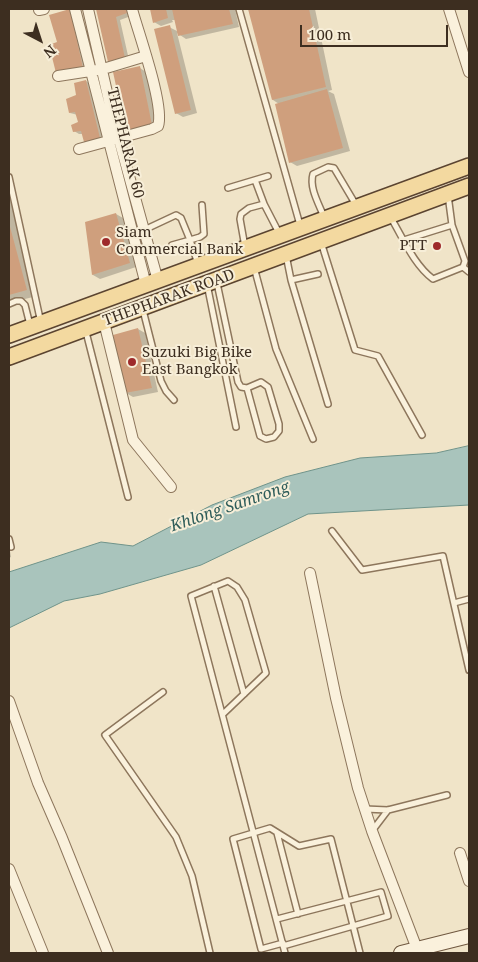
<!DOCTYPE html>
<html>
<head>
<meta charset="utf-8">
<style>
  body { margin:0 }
  #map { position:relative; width:478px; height:962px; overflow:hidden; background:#f0e4c8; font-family:"Noto Serif",serif }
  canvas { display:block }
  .frame { position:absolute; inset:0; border:10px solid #3d2e20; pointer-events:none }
  .north { position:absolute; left:15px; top:15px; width:50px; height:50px; -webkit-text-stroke:4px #f7eed8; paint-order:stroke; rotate:140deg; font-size:14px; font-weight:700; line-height:20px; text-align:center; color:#3d2e20 }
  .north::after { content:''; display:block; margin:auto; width:18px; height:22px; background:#3d2e20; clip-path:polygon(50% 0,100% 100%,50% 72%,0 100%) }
  .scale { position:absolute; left:300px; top:25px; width:148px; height:22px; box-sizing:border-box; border:2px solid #3d2e20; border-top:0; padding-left:6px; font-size:15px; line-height:18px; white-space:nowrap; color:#3d2e20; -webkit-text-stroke:4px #f7eed8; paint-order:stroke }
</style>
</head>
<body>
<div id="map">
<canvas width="478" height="962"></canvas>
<div class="frame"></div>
<div class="north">N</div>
<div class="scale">100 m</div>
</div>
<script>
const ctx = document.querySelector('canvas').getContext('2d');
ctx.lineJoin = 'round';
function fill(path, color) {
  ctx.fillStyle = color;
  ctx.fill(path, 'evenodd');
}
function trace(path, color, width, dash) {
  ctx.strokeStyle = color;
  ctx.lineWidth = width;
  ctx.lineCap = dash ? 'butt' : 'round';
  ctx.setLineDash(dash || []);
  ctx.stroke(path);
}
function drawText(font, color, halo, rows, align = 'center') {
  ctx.font = font + ' "Noto Serif",serif';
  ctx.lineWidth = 4;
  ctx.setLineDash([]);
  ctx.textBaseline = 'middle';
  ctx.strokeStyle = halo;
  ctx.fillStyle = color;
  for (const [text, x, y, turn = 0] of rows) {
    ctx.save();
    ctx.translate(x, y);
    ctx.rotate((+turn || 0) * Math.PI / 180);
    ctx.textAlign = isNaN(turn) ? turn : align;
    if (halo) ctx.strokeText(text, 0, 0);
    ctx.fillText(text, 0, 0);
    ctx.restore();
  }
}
const water = new Path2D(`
  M469 446V505L308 514 201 565 100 594 64 601 9 628V572L101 542 133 546 212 505 285 477 360 458 436 453Z`);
const shadow = new Path2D(`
  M97 9H130L131 16 120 20 129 60 114 64 109 61Z
  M151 9H235L239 27 186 39 177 33 197 113 183 117 176 113 169 27 179 32 176 20H172L173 22 161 26 154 22Z
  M250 9H315L332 90 328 91 334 94 350 151 297 166 290 162 279 104 273 100Z
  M70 11 76 15 89 71 64 76 59 43Z
  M140 68 146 72 158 128 134 135Z
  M86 81 91 84 104 140 90 144 85 142 83 134H79L74 131 80 122 78 115 70 113Z
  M9 191 37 296 9 303Z
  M116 214 123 218 136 267 100 279 93 275 86 223Z
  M138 329 145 333 158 392 133 397 126 393Z
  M9 545 11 557 9 558Z`);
const building = new Path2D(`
  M70 9 83 68 56 73 49 45 57 42 49 15Z
  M96 9H126L127 13 116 17 125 58 108 62Z
  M150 9H166L168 18 153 23Z
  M172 9H229L233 24 178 36Z
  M248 9H309L326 87 272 100Z
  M170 25 191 110 175 114 154 29Z
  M140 66 152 125 126 132 113 72Z
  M86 80 100 138 84 142 81 131 73 132 71 125 78 122 75 112 69 113 66 99 76 95 74 83Z
  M327 89 343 148 289 163 275 104Z
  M116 213 130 263 92 275 85 222Z
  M9 223 27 290 9 295Z
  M138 328 152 388 125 393 113 335Z`);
const lane = new Path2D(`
  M239 9 300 225
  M9 177 41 323
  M255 180 264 204
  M228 188 268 176
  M324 217C319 204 309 188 313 174L328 167 334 168 356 205
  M391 218C403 238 414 265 433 279L463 267 465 261 452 225 448 195
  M144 230 176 215 181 218 190 240 172 245
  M404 240 452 225
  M321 242 355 350 378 356 422 435
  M245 247 240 219 241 214 249 208 264 204 279 233
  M286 255 291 280 318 274
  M198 264 190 240 200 237 204 234 202 205
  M254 267 276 349 313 439
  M463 267 469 272
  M291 280 328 404
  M217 283 238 382 241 387 247 388 261 382 268 387 279 424V431L274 437 266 439 260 436 247 388
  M207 284 236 427
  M9 304 16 301H21L25 305 30 325
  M143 310 161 381 166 391 174 400
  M86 332 128 497
  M332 531 362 570 443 556 469 670
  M9 539 11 547
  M214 586 244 694
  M454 603 469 599
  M163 692 105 735 176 837 192 876 210 953
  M223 714 266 673 245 600 237 587 228 581 191 596 285 953
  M365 809 388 810 447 795
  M372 831 388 810
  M277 833 298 914
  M277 919 381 892 388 916 283 946
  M283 943 261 949 233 839 270 828 299 846 331 839 360 953`);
const street = new Path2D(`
  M75 9 146 285
  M88 9 112 114 158 281
  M449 9 469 72
  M39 10 44 9
  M58 76 103 69 146 56
  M79 149 152 129 158 126C165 106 138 32 132 9
  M104 322 133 440 171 487
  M310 573 336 698 358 788 372 831 417 949
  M9 701 38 783 62 838 108 953
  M460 853 469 881
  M9 869 43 953`);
const secondary = new Path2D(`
  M401 953 469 936`);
const primary = new Path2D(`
  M9 335 469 166
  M9 357 469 186`);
const markers = [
  [106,242,5,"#9e2a2b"],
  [437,246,5,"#9e2a2b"],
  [132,362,5,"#9e2a2b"]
];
const streetNames = [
  ["THEPHARAK 60",125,143,76],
  ["THEPHARAK ROAD",169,298,-20]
];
const poiNames = [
  ["Siam",116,233],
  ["Commercial Bank",116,250],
  ["PTT",427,246,"right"],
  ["Suzuki Big Bike",142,353],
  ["East Bangkok",142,370]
];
const waterNames = [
  ["Khlong Samrong",230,507,-19]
];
fill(water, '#a9c4bc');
trace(water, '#6f938a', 1);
fill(shadow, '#0003');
fill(building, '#cf9f7d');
trace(lane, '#8d765c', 8);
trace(street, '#8d765c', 12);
trace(secondary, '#6f573f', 16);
trace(primary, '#5b4430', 18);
trace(lane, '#faf1dc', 5);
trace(street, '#faf1dc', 10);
trace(secondary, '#faf1dc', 14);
trace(primary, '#f3d9a0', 15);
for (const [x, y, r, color] of markers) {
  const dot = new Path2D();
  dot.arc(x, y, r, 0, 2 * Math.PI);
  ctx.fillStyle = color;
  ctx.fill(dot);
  trace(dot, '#f7eed8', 2);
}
drawText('15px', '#3d2e20', '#f7eed8', streetNames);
drawText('15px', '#3d2e20', '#f7eed8', poiNames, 'left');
drawText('italic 16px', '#2f5d5a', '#f7eed8', waterNames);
</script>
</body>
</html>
